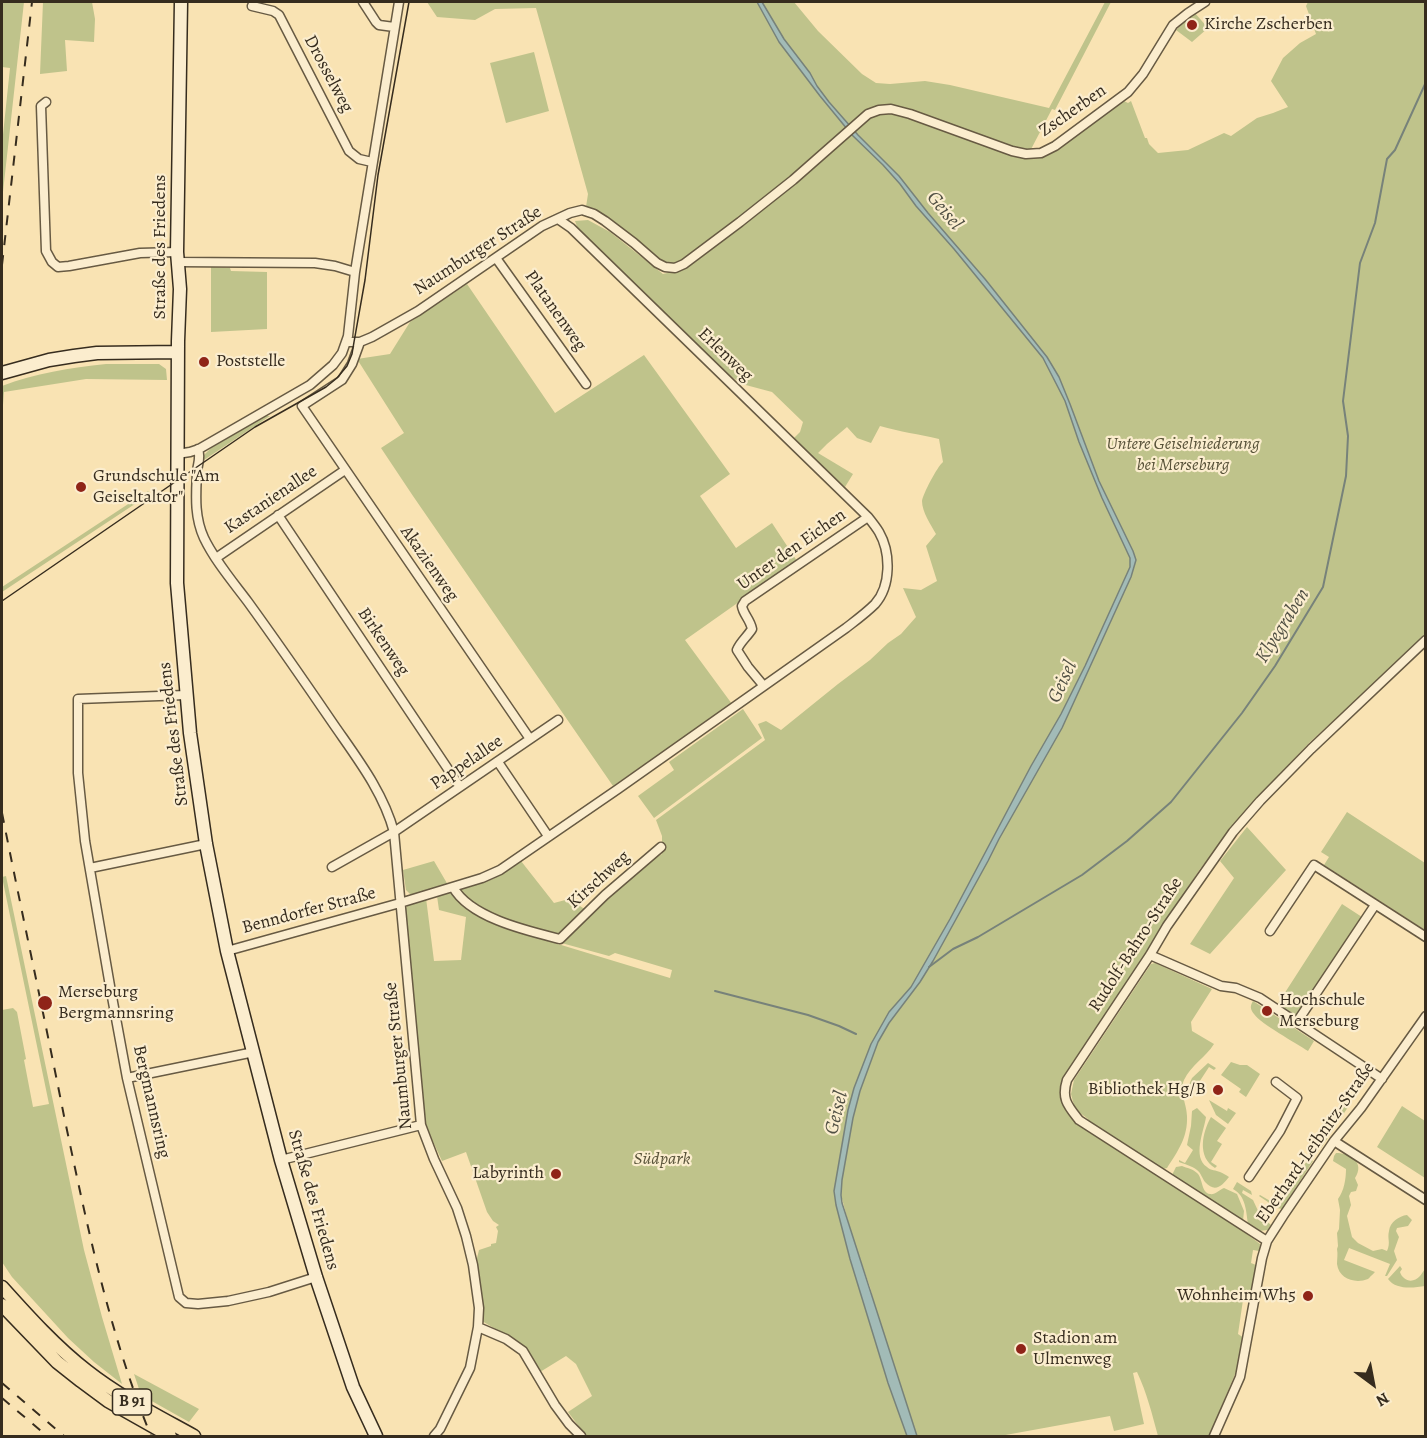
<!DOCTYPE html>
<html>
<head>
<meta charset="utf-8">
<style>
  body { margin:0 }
  #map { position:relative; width:1427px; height:1438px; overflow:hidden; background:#f9e3b3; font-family:Alegreya,serif }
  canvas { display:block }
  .frame { position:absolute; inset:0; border:3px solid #362c1e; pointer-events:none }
  .north { position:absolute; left:1343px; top:1354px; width:60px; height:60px; -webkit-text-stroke:4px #fbedce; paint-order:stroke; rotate:148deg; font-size:16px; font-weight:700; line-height:24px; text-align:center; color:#362c1e }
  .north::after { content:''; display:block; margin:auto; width:21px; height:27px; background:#362c1e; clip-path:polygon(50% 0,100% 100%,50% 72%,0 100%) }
</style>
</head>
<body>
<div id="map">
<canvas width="1427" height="1438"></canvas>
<div class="frame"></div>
<div class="north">N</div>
</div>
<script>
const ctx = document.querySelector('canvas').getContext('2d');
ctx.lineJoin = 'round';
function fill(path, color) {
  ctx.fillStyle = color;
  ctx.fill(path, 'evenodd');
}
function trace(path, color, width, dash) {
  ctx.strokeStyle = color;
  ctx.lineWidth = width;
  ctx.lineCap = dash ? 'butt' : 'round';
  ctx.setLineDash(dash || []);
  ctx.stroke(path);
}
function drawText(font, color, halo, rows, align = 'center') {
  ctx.font = font + ' Alegreya,serif';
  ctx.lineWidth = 4.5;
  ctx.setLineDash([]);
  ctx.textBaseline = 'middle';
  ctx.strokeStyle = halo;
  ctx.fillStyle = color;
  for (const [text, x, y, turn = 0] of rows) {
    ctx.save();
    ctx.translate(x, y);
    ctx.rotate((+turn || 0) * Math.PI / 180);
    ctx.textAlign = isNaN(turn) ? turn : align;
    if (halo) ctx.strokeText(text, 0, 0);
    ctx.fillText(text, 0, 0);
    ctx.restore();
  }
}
const green = new Path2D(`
  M2 2H24L2 201V144L10 68 2 67Z
  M43 2H92L95 19 94 42 65 40 67 71 40 74Z
  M427 2H794L818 31 862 74 876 83 890 84 925 81 950 85 1049 108 1105 2H1111L1055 110 1052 109 1028 155 1034 157 1120 101H1124L1128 103 1131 101 1145 138H1147L1149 144 1158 153 1188 150 1224 133 1231 136 1257 118 1273 113 1288 107 1271 81 1283 58 1300 43 1316 34 1306 6 1308 2H1425V637L1310 742 1256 799 1200 869 1063 1082C1060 1094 1062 1102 1068 1113L1230 1221 1260 1244 1261 1246 1259 1251 1253 1250 1251 1263 1256 1265 1250 1301 1243 1300 1238 1334 1244 1338 1238 1367 1209 1436H1158C1152 1414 1147 1393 1137 1372L1133 1373 1144 1424 1114 1431 1110 1416 1000 1436H917L878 1319 870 1287 852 1236 841 1195 842 1180 853 1118 860 1091 877 1044 873 1041 854 1088 848 1110 834 1191 836 1205 850 1259 888 1383 907 1436H586L568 1412 592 1396 576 1364 566 1356 540 1372 519 1343 482 1321 476 1262 479 1250 491 1246V1244L496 1243 498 1231 496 1227 499 1225 493 1221 487 1212 466 1152 442 1161 430 1135 425 1122 405 913C406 901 416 901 426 898L434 961 461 960 466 917 439 910 437 896 493 879 521 861 554 903 569 899 583 908H593L628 875 662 854V836L656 820 765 740 758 724 766 721 781 730 838 684 870 660 888 643 901 634 916 617 903 588 921 590 937 581 926 546 936 534C931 525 922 512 922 501 923 494 937 467 943 462L939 439C919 434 900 432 880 426L871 443 857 438 847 427 827 444 818 453 853 474 845 487 792 440 800 432 803 422 772 392 742 384 723 371 614 266 602 251 578 229 575 221 588 220 610 232 663 274 675 271C643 253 622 219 586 207L588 194 536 8 495 9 475 20 437 17ZM492 924 609 956 615 953 672 970 670 978Z
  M1194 12 1208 28 1192 42 1176 30Z
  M534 52 549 111 506 123 490 63Z
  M211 267 230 268 231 271 267 272V329L211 332Z
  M467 284 555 413 644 355 730 474 700 496 736 548 772 523 797 561 685 640 732 704 613 786 413 496 381 448 404 433 357 359 390 354 410 322Z
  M106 364H159L166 369 167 380 86 379 4 392 2 418V386C35 373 70 368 106 364Z
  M265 416H270L201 462 203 456 211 448Z
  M148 491 150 494 2 592V587Z
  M743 709 762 738 654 818 638 796 674 770 669 762Z
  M1347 812 1425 863V930L1324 865 1329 857 1321 852Z
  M1247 827 1286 870 1210 954 1190 944 1234 878 1220 861Z
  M434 861 448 885 415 895 410 894 406 890 403 870Z
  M6 876 84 1250 102 1317 122 1384 94 1362 68 1338 12 1277 2 1262V1010L13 1008 17 1012 26 1059 24 1060 33 1107 49 1104 2 877Z
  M1342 904 1362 917 1297 1017 1277 1005Z
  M1155 963 1212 989 1191 1022 1192 1031 1214 1044C1206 1057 1191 1065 1184 1080 1179 1091 1187 1105 1187 1116 1188 1137 1178 1151 1167 1168L1163 1169 1131 1148 1087 1124 1088 1119 1075 1109 1071 1094 1074 1080 1151 964Z
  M1253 1001 1314 1041 1308 1051C1296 1043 1261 1024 1254 1014 1250 1009 1250 1006 1253 1001Z
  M1231 1062 1240 1065H1247L1260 1074 1246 1097 1239 1092 1241 1089 1221 1075Z
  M1208 1063 1216 1068 1214 1070 1209 1067 1194 1090 1188 1087 1192 1078Z
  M1347 1098 1352 1101 1321 1148 1317 1145Z
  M1209 1100 1227 1111 1228 1108 1236 1113 1228 1124 1216 1115Z
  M1402 1106 1425 1121V1178L1377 1147Z
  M1197 1108 1206 1117C1204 1131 1192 1157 1207 1167 1211 1171 1216 1170 1220 1172 1223 1173 1226 1175 1229 1177 1222 1186 1215 1193 1205 1182 1202 1178 1201 1173 1197 1170 1192 1166 1184 1164 1179 1162V1160L1185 1163 1193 1150 1187 1145 1191 1126 1192 1111Z
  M1211 1117 1226 1128 1217 1141 1222 1144 1211 1162 1217 1166 1215 1168C1197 1157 1202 1133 1211 1117Z
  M1336 1153C1351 1153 1365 1163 1355 1178L1358 1185 1356 1191 1351 1192 1349 1196 1351 1205 1347 1216 1352 1237 1358 1243 1373 1251 1382 1249 1387 1251C1391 1242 1387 1239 1389 1231 1390 1222 1399 1216 1407 1215L1412 1220 1408 1226 1397 1228 1396 1231 1399 1237 1394 1251 1397 1260 1387 1276H1385L1390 1264 1349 1248 1344 1260 1375 1272C1374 1273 1369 1278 1368 1279 1355 1284 1339 1279 1337 1264 1337 1259 1338 1254 1337 1249L1338 1246 1337 1233 1339 1229 1340 1210 1338 1199C1344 1191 1346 1179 1346 1169L1333 1161 1334 1156Z
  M1309 1158 1313 1161 1282 1209 1277 1208 1259 1196 1260 1195 1277 1205Z
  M1182 1166C1187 1168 1193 1169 1197 1173 1203 1178 1201 1193 1210 1194 1215 1195 1219 1190 1224 1188L1237 1194 1244 1211 1243 1221 1172 1175 1176 1167Z
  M1237 1182 1251 1191 1252 1195 1243 1190 1242 1193 1253 1200 1260 1215 1271 1225 1268 1230 1259 1231 1248 1224C1246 1211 1246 1196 1233 1189Z
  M1400 1266 1402 1269 1400 1272C1403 1281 1413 1284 1420 1276 1422 1274 1423 1271 1425 1269V1286C1413 1288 1396 1290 1388 1279Z
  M134 1374 199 1409 189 1422 141 1395Z`);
const water = new Path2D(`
  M757 2H762L784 39 810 73 817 86 829 102 858 135 899 176 928 213 985 279 1047 357 1059 377 1070 404 1099 481 1133 551 1136 560 1131 577 1062 728 999 839 988 861 933 961 920 982 889 1023 878 1042 860 1091 853 1118 842 1180 841 1195 842 1203 917 1436H907L888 1383 850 1259 836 1205 834 1191 848 1110 854 1088 871 1044 889 1012 911 987 950 919 1031 766 1061 714 1085 666 1130 567V558L1102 498 1079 442 1065 401 1043 358 954 249 916 206 900 184 883 165 852 135 820 96 779 42Z`);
const stream = new Path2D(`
  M929 967 953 949 978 937 1082 875 1127 841 1171 802 1242 713 1275 666 1323 587 1346 476 1348 436 1343 401 1360 263 1375 223 1387 159 1395 150 1426 82
  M715 991 808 1015 839 1026 856 1034`);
const street = new Path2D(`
  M363 2 376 22 379 25 394 27
  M252 6 273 11 279 15 349 151 359 159 372 162
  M46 102 41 106 46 251 52 262 58 267 69 266 140 253 177 252
  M496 258 586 384
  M178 262 315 263 335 266 355 272
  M347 342H360L372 337 418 311 542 226 570 213 582 210 594 214 605 221 634 243 657 263 665 267 675 268 684 264 740 222 793 180 868 114 879 110 891 109 910 114 1012 151 1026 154 1041 153 1055 146 1128 92 1143 74 1173 25 1188 13 1205 2
  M360 342 352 364 342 380 302 406 530 739
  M198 449C201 457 198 463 197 471 196 495 194 516 204 538 215 561 233 582 248 602 277 642 304 681 332 722 356 757 383 791 394 832L421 1125 434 1159 457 1208 466 1236 473 1265 479 1308 478 1327 470 1368 440 1429 434 1436
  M177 454 190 452 199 449 310 385 333 365 342 353 348 336 355 272 399 2
  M278 515 460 787
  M216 558 345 470
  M763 685 748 667 737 650C740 642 747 637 752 629 750 619 743 614 742 606L745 601 868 517
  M186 695 78 699V773L85 841 110 986 127 1078 179 1297 186 1303 198 1304 228 1301 269 1292 316 1277
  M498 762 548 836
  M332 867 394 832 558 720
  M90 868 206 844
  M453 887C470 918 528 931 560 939L605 895 661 847
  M1270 931 1314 865 1426 937
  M227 951 400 903 482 878 500 870 618 789 846 628C855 621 866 613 875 604 891 586 891 553 879 532 876 527 872 522 868 517L571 228 558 219
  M1150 955 1221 986 1236 988 1260 998 1382 1079
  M1297 1022 1375 905
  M127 1078 254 1052
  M1334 1141 1426 1200
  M281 1160 421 1125
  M1249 1177 1280 1131 1297 1098 1276 1082
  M1267 1241 1079 1120C1068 1106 1061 1099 1067 1080L1150 955 1167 926 1233 832 1260 801 1311 749 1426 640
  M478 1327 506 1339 523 1351 555 1405 569 1424 581 1436
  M1214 1436 1240 1377 1262 1258 1267 1241 1283 1216 1334 1141 1361 1108 1426 1016`);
const secondary = new Path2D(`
  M181 2 177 252 180 289 178 341 177 583 190 733 206 844 227 951 281 1160 316 1277 353 1387 376 1436
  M2 373 49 360 74 356 97 353 178 352`);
const primary = new Path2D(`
  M2 1287C28 1316 56 1347 87 1371 120 1397 158 1416 194 1436
  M2 1305 57 1362 81 1381 108 1401 170 1436`);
const tram = new Path2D(`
  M2 601 255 427 326 387 337 378 347 366 352 354 354 342 365 280 378 175 409 2`);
const rail = new Path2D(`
  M2 265 32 2
  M2 813C22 914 44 1015 64 1116 87 1225 109 1333 151 1436
  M2 1383 64 1436
  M2 1398 47 1436`);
const markers = [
  [1192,25,6,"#8f2418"],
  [204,362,6,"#8f2418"],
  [81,487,6,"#8f2418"],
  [45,1003,8,"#8f2418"],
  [1267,1011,6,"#8f2418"],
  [1218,1090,6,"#8f2418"],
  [556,1174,6,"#8f2418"],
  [1308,1296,6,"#8f2418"],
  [1021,1349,6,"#8f2418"]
];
const shields = [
  [132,1402,39]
];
const shieldNames = [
  ["B 91",132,1402]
];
const poiNames = [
  ["Kirche Zscherben",1204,25],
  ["Poststelle",216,362],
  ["Grundschule \"Am",93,477],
  ["Geiseltaltor\"",93,498],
  ["Merseburg",58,993],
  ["Bergmannsring",58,1014],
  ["Hochschule",1279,1001],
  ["Merseburg",1279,1022],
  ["Bibliothek Hg/B",1206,1090,"right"],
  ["Labyrinth",544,1174,"right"],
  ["Wohnheim Wh5",1296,1296,"right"],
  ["Stadion am",1033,1339],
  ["Ulmenweg",1033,1360]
];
const streetNames = [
  ["Drosselweg",328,74,62],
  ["Zscherben",1073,111,-35],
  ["Straße des Friedens",161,247,-90],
  ["Naumburger Straße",478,251,-33],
  ["Platanenweg",555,311,55],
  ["Erlenweg",725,355,44],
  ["Kastanienallee",271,500,-34],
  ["Unter den Eichen",792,550,-35],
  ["Akazienweg",429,564,55],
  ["Birkenweg",383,642,56],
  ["Straße des Friedens",174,734,-97],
  ["Pappelallee",467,763,-34],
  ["Kirschweg",599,880,-42],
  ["Benndorfer Straße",309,911,-15],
  ["Rudolf-Bahro-Straße",1136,945,-57],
  ["Naumburger Straße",399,1056,-96],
  ["Bergmannsring",151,1102,77],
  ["Eberhard-Leibnitz-Straße",1316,1143,-55],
  ["Straße des Friedens",313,1200,74]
];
const parkNames = [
  ["Untere Geiselniederung",1183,445],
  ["bei Merseburg",1183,466],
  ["Südpark",662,1160]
];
const waterNames = [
  ["Geisel",944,211,50],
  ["Klyegraben",1283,626,-58],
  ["Geisel",1063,682,-65],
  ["Geisel",837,1113,-76]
];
fill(green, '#bfc38b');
fill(water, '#a2bbb7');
trace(water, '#77827a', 1.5);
trace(stream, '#77827a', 2);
trace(street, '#675a43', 11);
trace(secondary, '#362c1e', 15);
trace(primary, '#362c1e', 15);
trace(street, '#fbedce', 8);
trace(secondary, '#fbedce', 12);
trace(primary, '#f9e3b3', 12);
trace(tram, '#362c1e', 1.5);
trace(rail, '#362c1e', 2, [10, 10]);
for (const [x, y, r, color] of markers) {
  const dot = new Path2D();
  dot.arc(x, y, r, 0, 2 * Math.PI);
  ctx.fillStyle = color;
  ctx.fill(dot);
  trace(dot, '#fbedce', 2);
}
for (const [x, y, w] of shields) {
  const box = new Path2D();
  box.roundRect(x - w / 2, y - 13, w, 26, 4.5);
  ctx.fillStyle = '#fbedce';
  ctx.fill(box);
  trace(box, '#362c1e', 1.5);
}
drawText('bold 16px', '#362c1e', null, shieldNames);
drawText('18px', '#362c1e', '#fbedce', poiNames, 'left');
drawText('18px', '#362c1e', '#fbedce', streetNames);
drawText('italic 18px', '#585239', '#fbedce', parkNames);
drawText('italic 20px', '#515044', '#fbedce', waterNames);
</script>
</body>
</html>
